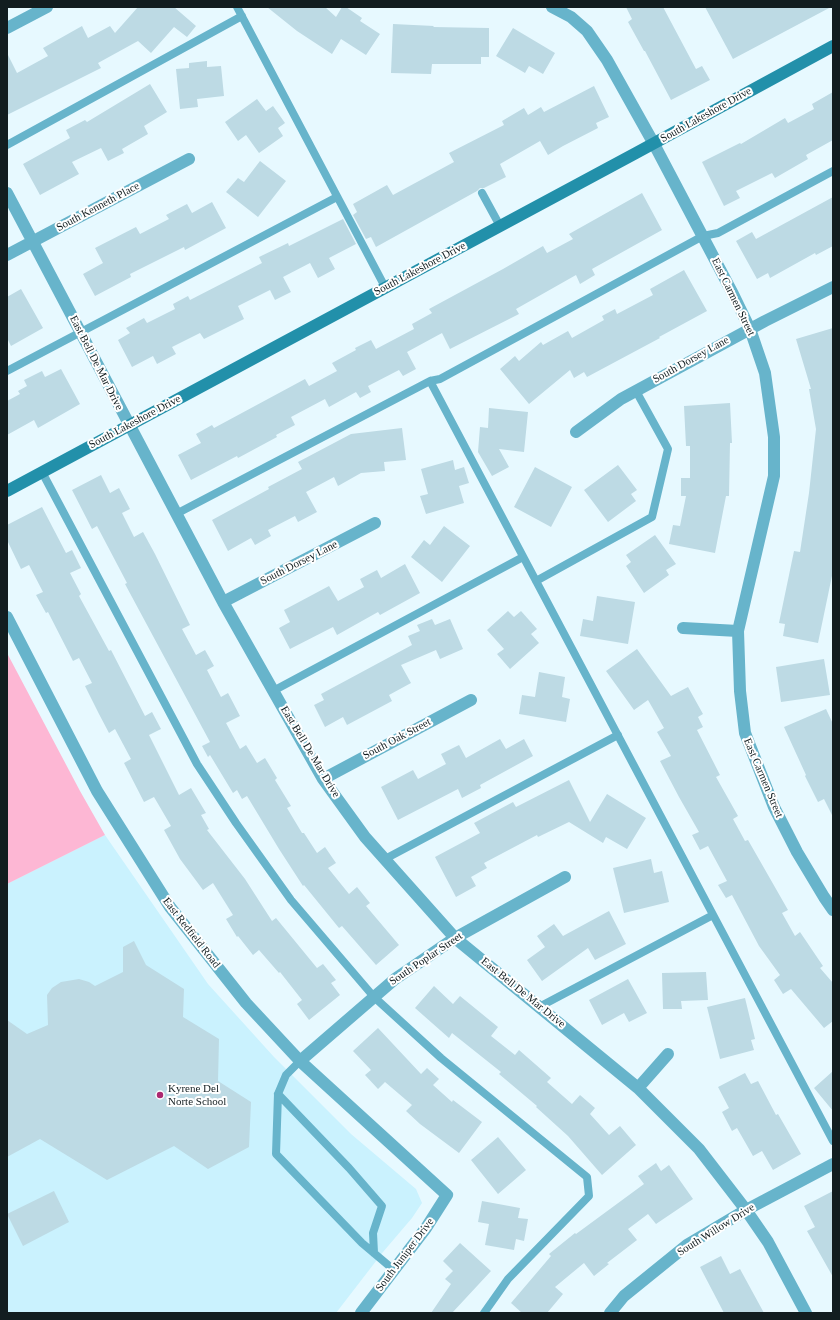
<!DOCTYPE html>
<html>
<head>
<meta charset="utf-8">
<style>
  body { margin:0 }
  #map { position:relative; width:840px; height:1320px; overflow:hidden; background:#e7f9ff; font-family:"Times New Roman",serif }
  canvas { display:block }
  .frame { position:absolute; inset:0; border:8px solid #121d20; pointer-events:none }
</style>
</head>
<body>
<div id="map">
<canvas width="840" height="1320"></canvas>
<div class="frame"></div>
</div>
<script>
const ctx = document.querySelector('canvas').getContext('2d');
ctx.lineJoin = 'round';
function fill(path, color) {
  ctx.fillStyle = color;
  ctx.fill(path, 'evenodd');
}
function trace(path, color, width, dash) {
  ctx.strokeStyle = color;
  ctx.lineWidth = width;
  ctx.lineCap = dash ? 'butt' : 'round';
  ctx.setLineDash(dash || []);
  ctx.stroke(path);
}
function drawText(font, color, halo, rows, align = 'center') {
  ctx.font = font + ' "Times New Roman",serif';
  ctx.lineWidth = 4;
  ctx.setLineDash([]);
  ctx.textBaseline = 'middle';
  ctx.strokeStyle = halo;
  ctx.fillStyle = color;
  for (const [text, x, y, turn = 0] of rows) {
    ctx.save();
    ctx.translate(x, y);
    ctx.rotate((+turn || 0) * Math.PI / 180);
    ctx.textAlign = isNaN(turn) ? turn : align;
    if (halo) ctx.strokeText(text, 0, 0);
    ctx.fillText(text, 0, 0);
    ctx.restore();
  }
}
const built = new Path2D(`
  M105 835 208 984 274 1057 351 1134 416 1189 422 1203 412 1218 383 1252 336 1313H7V884Z`);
const green = new Path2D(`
  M7 653 80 791 105 835 7 884Z`);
const building = new Path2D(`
  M138 7H174L196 26 187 37 174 27 151 53 138 41 98 63 101 68 7 115V53L17 73 48 56 43 48 82 26 88 38 110 26 115 33Z
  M267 7H325L336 17 342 7H346L362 18 360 21 380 34 366 55 341 39 332 54 297 31Z
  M626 7H663L696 69 702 66 710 80 671 100 645 51H644L628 22 632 19Z
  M705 7H831L733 59Z
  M393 24 434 26 433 27 489 28V57H481V64H432L431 74 391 73Z
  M513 28 555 53 543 74 529 66 525 73 496 56Z
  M207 61V67L221 66 224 96 197 99 198 107 180 109 176 69 189 68V63Z
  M150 84 167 112 144 126 148 134 122 149 124 153 108 161 101 148 72 162 79 174 40 195 23 164 70 138 66 130 85 120 87 122Z
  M594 86 609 117 596 123 598 128 563 146 548 155 540 141 500 164 506 177 484 188H480L477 191 376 247 371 237 366 239 353 215 357 212 353 204 387 185 393 195 454 162 449 153 504 125 502 121 524 108 528 115 541 107 544 112Z
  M833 92V140L806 155 808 159 775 178 772 173 736 191 740 198 724 206 702 162 740 143 741 144 785 118 788 123 814 109 812 104Z
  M257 99 266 111 273 106 285 123 278 128 283 136 259 153 246 135 238 141 225 122Z
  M260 161 286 181 258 217 226 192 238 178 244 182Z
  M642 193 662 230 592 269 595 275 580 284 576 275 516 309 519 314 450 349 442 333 407 352 416 369 403 376 399 370 368 386 371 392 360 398 356 392 329 407 325 399 291 417 295 425 276 435 277 437 238 458 237 456 191 480 178 455 201 443 196 434 212 425 214 428 305 379 309 386 337 371 332 363 356 350 355 348 371 340 376 349 414 329 412 324 432 313 429 309 503 269 543 246 547 253 573 239 569 234Z
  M833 197V246L816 255 815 253 770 278 768 273 757 279 736 241 752 232 756 239Z
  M212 202 226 228 185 250 184 247 130 274 131 277 95 296 83 274 103 263 95 248 136 227 140 234 169 219 166 215 187 204 192 213Z
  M343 219 356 244 329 258 335 269 318 278 310 263 283 277 291 292 275 300 270 290 238 306 244 319 204 339 200 333 172 347 176 354 157 364 153 356 132 367 118 340 130 333 126 328 144 318 147 323 175 309 173 304 188 296 190 300 262 263 259 257 288 243 289 246Z
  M684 270 707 311 659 337 660 338 587 377 584 372 574 378 570 370 529 404 500 369 515 356 519 361 541 342 543 345 568 331 572 338 604 320 602 316 615 309 617 314 653 295 650 289Z
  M21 289 43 328 11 346 7 338V297Z
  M833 328V571L818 643 783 636 785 624 779 623 794 551 800 552 809 493 816 429 809 389H811L796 339Z
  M61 369 80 404 38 428 34 420 7 435V401L20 394 18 391 27 386 24 380 42 371 45 377Z
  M730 403 732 443H730L729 496H726L715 553 669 544 673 525 680 526 686 496H681V478H690V446H686L684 406Z
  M489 408 528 412 524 452 499 449 509 467 492 476 478 452 480 427 488 428Z
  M402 428 406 460 384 462 385 471 361 473 338 486 334 477 306 492 317 512 298 522 295 516 268 530 271 536 255 545 251 538 228 551 212 520 269 489 268 487 302 469 298 462 351 434Z
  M453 460 455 470 464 467 469 483 459 486 464 503 426 514 420 496 428 494 421 469Z
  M618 465 637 490 631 494 636 501 608 522 584 490Z
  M535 467 572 487 551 527 514 507Z
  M101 475 110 493 119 488 130 509 122 513 134 537 143 532 155 554 190 625 182 629 196 655 205 650 214 666 207 670 221 697 228 693 240 716 226 723 240 749 246 745 257 763 265 758 277 778 275 780 291 806 287 808 302 833H304L317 853 325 847 336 863 328 868 349 894 357 887 370 903 366 906 399 945 376 965 342 926 339 928 304 885 303 886 279 849 247 796 242 799 237 790 233 793 210 755 208 757 202 746 210 742 125 584 127 583 97 526 92 529 72 490Z
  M42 507 66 553 72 550 81 568 70 573 81 594 79 596 109 651 111 650 145 716 152 712 161 729 149 735 179 795 191 788 206 813 201 815 209 829 207 830 245 879 272 921 276 918 317 968 323 964 336 980 331 983 340 995 309 1020 297 1004 302 1000 280 972 279 973 259 950 253 955 238 936 237 937 226 919 233 915 213 883 203 890 180 859 164 830 171 826 154 797 144 802 124 763 131 759 115 729 109 733 99 714 85 686 92 683 79 658 73 661 48 612 46 613 36 595 43 592 29 565 21 569 7 540V525Z
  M444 526 470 546 442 582 411 557 424 540 430 545Z
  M655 535 676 564 666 570 669 575 644 593 626 566 631 562 626 555Z
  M405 564 420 593 380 615 378 612 337 635 333 627 290 649 279 628 290 622 284 610 329 586 338 601 364 587 360 579 377 570 381 578Z
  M597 596 635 602 628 644 580 636 583 619 593 621Z
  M508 611 514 617 521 611 537 629 531 634 539 643 510 669 497 654 504 649 487 630Z
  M432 619 435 625 450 619 463 649 440 659 436 650 401 665 411 683 389 695 392 701 347 725 343 717 325 727 314 705 324 700 321 694 412 645 408 636 420 631 417 625Z
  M637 649 671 696 688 687 703 714 698 717 703 727 697 730 720 775 716 777 738 816 733 819 745 841 748 840 788 910 782 913 795 936 800 932 823 966 820 968 833 983V1021L824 1028 791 989 783 994 774 980 780 975 759 946 732 895 726 898 718 885 727 881 708 846 700 850 692 835 699 832 679 797 660 761 671 756 657 732 664 728 648 700 634 710 606 671Z
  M824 659 830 695 781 702 776 667Z
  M539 672 565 677 562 697 570 699 566 722 519 714 522 695 535 697Z
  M826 709 833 724V817L824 799 818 802 805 776 806 775 784 727Z
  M500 739 506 749 524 739 533 756 480 785 481 788 462 798 458 789 398 820 381 787 413 770 418 779 446 764 441 754 459 745 466 758Z
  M569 780 590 822 607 794 646 818 627 849 606 837 603 843 569 822 538 837 537 835 484 863 487 868 471 877 476 886 456 897 435 857 480 833 474 823 513 802 516 807Z
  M651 859 654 873 662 871 669 902 624 913 613 868Z
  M609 911 626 944 595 960 588 948 542 981 527 960 545 947 537 936 554 924 563 936Z
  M134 941 146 965 184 989 183 1017 219 1039 218 1081 251 1102 249 1147 208 1169 174 1146 107 1180 40 1139 7 1157V1020L27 1034 48 1025 47 995 52 988 61 982 79 979 89 982 95 986 123 972V947Z
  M706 972 708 1000 681 1001 682 1009H663L662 973Z
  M628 979 647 1013 629 1022 624 1013 602 1025 589 1000Z
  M434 986 453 1004 460 996 498 1027 491 1036 515 1055 519 1050 551 1078 547 1082 572 1104 580 1095 595 1108 590 1114 609 1135 620 1126 636 1145 602 1175 568 1136 536 1107 537 1106 499 1074 501 1072 452 1033 449 1038 415 1008Z
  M745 998 755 1039 751 1040 754 1050 720 1059 707 1007Z
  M378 1028 421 1074 427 1068 439 1079 433 1085 452 1102 453 1100 482 1122 459 1153 420 1124 406 1111 412 1105 385 1082 378 1089 365 1075 371 1070 353 1051Z
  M833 1071V1111L814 1088Z
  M745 1073 751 1084 758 1081 776 1115 778 1114 801 1154 773 1170 762 1151 753 1156 737 1128 732 1131 722 1112 729 1108 718 1087Z
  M498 1137 526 1170 498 1194 471 1160Z
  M656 1163 661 1171 669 1165 693 1199 656 1224 648 1214 628 1229 637 1240 607 1263 609 1264 594 1276 584 1263 555 1287 563 1294 547 1313H522L511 1303 551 1256 549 1254 575 1233 576 1234 644 1184 638 1176Z
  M54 1191 69 1222 23 1246 7 1214Z
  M833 1191V1277L807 1231 815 1227 804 1206Z
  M482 1201 520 1208 518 1218 528 1219 524 1241 516 1239 514 1250 485 1245 489 1224 478 1222Z
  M460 1243 491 1271 452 1313H431L451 1284 445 1279 453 1271 443 1261Z
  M721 1256 730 1274 740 1269 764 1313H724L700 1267Z`);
const lane = new Path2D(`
  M237 7 385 287
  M7 145 242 16
  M482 193 500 226
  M7 371 337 197
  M430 381 833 1141
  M42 472 197 764 236 823 291 900 374 997 441 1058 587 1177 589 1196 508 1279 484 1313
  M176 514 430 381 440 379 703 236 718 233 833 171
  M536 581 652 517 668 449 636 391
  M273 691 523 557
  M385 859 618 735
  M539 1007 713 915
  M300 1061 286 1075 278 1094 276 1154 362 1243 394 1270
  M278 1094 349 1168 382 1206 373 1233 374 1253`);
const street = new Path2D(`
  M552 7 571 17 587 31 607 60 654 144 733 294 750 329 765 373 774 437V476L738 631 740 691 745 733 774 807 797 852 824 897 833 910
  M7 28 47 7
  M7 193 223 602 323 779 365 837 455 938 638 1088 699 1149 746 1210 768 1242 806 1313
  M7 255 189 159
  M576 432 621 399 765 321 833 287
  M223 602 375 523
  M7 617 97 791 170 907 246 1003 300 1061 447 1195 426 1228 361 1313
  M683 628 738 631
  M323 779 471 700
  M300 1061 395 979 455 938 565 877
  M638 1088 668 1054
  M610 1313 624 1296 687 1245 746 1210 833 1164`);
const secondary = new Path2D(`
  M7 491 636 153 833 46`);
const markers = [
  [160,1095,4,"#ac2870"]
];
const streetNames = [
  ["South Lakeshore Drive",706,115,-29],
  ["South Kenneth Place",98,207,-28],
  ["South Lakeshore Drive",420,269,-28],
  ["East Carmen Street",733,297,64],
  ["South Dorsey Lane",691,360,-29],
  ["East Bell De Mar Drive",96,363,63],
  ["South Lakeshore Drive",135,422,-28],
  ["South Dorsey Lane",299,563,-27],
  ["South Oak Street",397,739,-28],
  ["East Bell De Mar Drive",310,752,59],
  ["East Carmen Street",763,778,67],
  ["East Redfield Road",191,933,52],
  ["South Poplar Street",426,959,-34],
  ["East Bell De Mar Drive",523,993,39],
  ["South Willow Drive",716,1230,-32],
  ["South Juniper Drive",405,1255,-53]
];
const poiNames = [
  ["Kyrene Del",168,1089],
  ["Norte School",168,1102]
];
fill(built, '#caf2fe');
fill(green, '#fdb7d4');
fill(building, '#bddae4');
trace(lane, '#67b4cb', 8);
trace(street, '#67b4cb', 12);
trace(secondary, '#2290aa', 12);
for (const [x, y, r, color] of markers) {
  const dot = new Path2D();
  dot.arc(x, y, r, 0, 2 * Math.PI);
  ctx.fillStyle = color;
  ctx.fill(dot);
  trace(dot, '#fff', 1.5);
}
drawText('11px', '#121d20', '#fff', streetNames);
drawText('11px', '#121d20', '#fff', poiNames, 'left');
</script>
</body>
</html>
